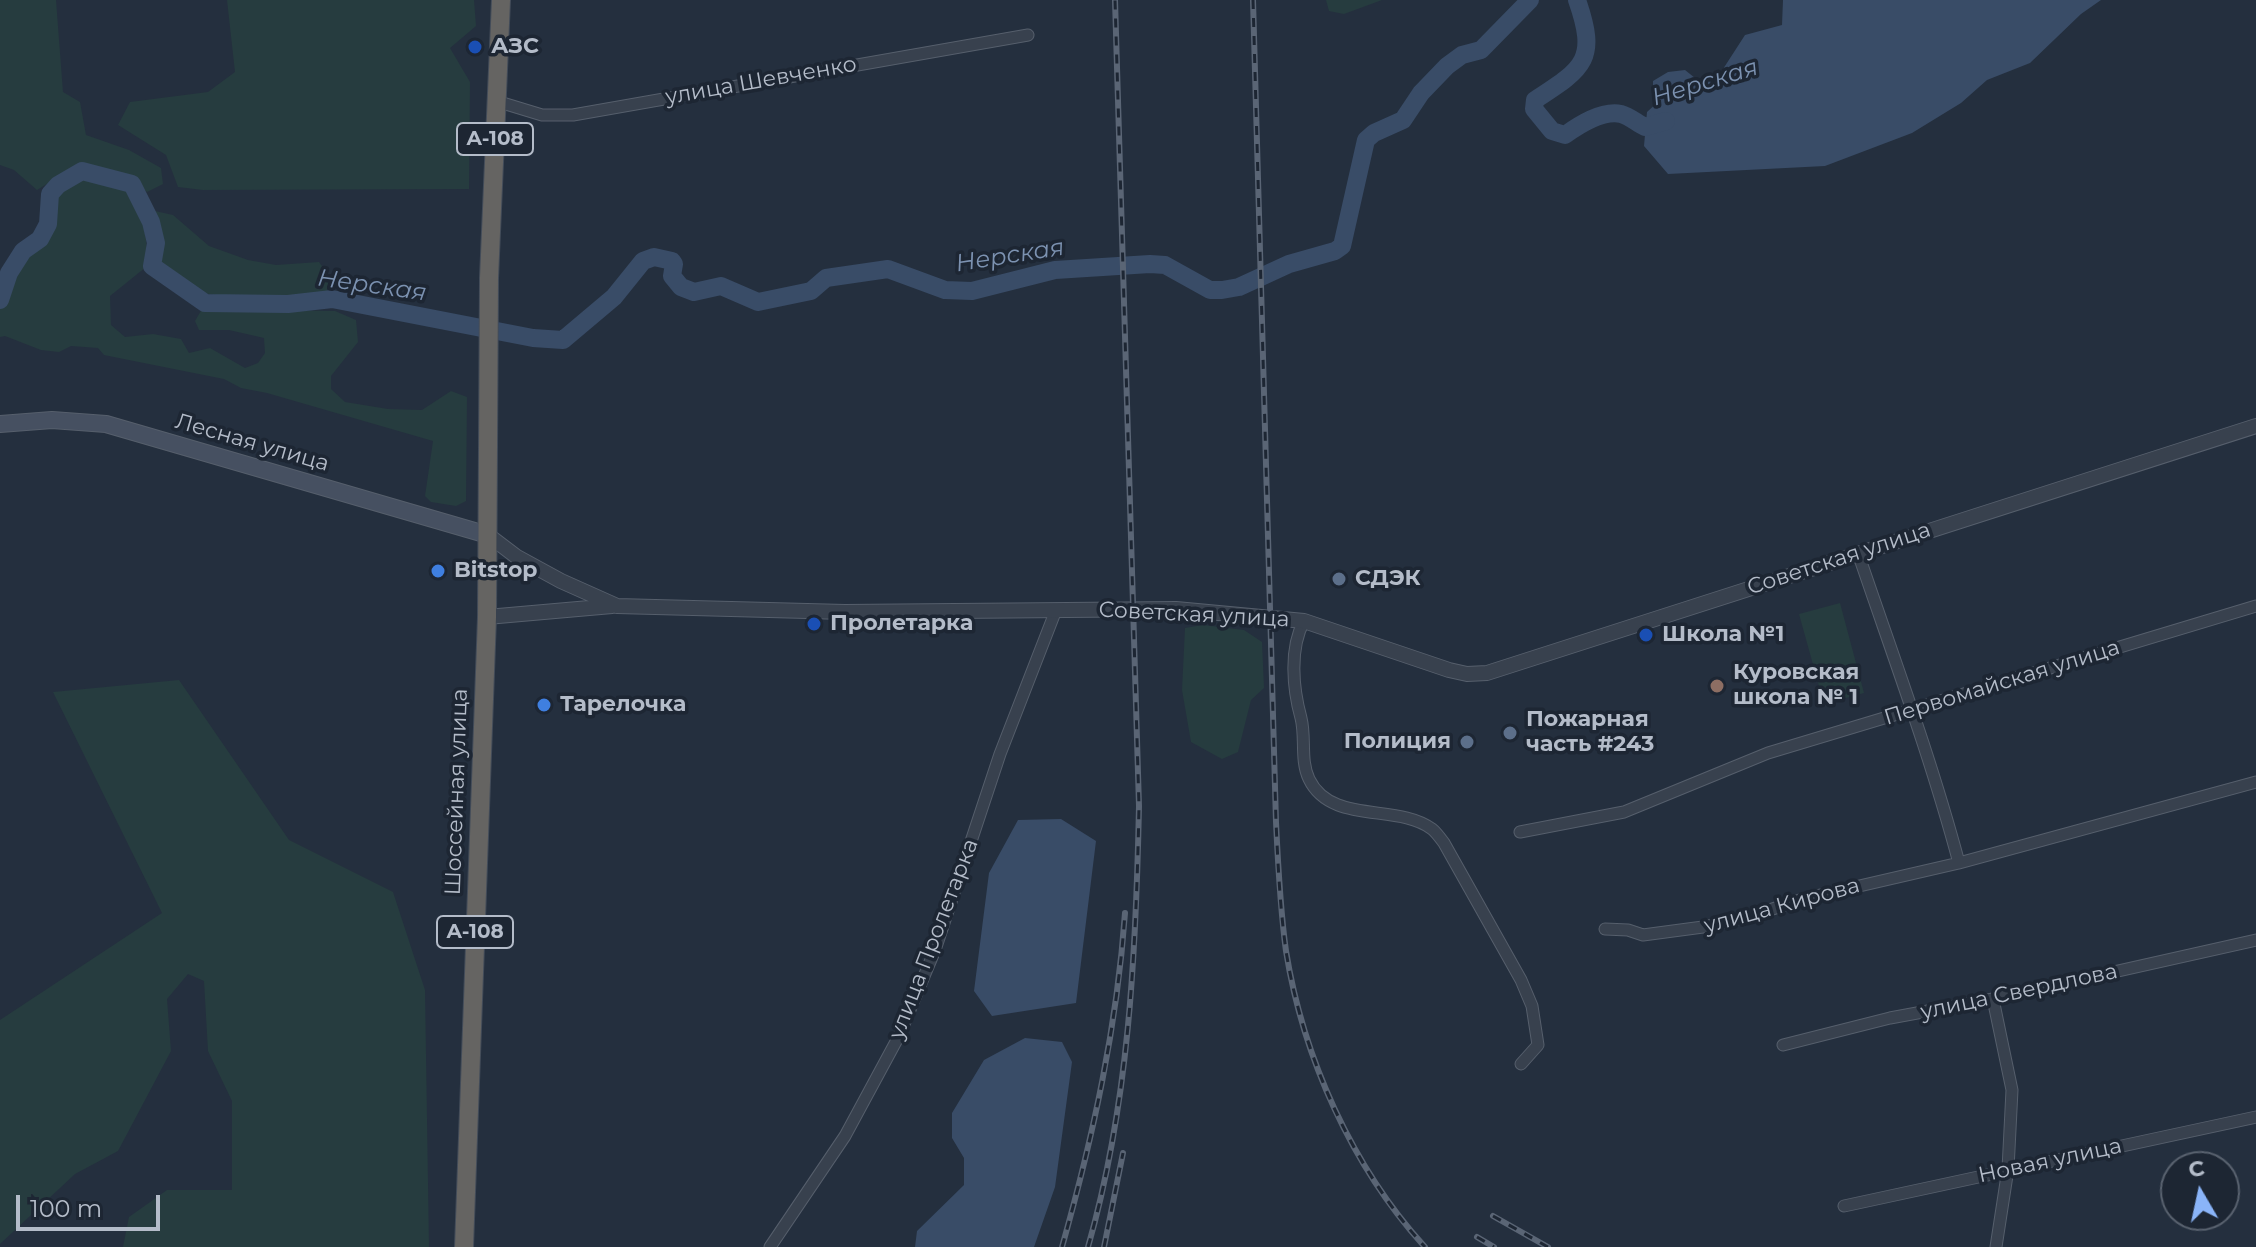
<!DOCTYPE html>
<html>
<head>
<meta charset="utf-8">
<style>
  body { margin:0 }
  #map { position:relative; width:2256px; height:1247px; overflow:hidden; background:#242f3e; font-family:Montserrat,sans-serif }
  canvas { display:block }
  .north { position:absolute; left:2160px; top:1151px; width:80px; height:80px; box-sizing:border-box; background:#1d2633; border:2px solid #59626f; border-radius:50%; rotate:351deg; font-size:22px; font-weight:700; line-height:32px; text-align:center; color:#b4bcc9 }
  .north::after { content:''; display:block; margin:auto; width:28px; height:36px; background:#8ab4f8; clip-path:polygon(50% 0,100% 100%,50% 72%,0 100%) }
  .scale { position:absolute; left:16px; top:1195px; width:144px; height:36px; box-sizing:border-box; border:4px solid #b4bcc9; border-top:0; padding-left:10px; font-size:24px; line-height:28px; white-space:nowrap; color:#b4bcc9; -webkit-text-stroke:6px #1d2633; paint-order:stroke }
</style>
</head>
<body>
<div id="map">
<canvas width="2256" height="1247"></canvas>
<div class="north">С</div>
<div class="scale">100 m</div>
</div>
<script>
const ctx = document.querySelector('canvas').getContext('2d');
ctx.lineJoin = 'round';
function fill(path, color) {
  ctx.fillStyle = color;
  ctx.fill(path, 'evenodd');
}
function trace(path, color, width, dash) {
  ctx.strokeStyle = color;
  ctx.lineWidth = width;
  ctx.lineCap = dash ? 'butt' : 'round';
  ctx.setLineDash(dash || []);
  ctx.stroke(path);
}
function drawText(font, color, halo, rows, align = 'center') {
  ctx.font = font + ' Montserrat,sans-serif';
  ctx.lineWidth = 7;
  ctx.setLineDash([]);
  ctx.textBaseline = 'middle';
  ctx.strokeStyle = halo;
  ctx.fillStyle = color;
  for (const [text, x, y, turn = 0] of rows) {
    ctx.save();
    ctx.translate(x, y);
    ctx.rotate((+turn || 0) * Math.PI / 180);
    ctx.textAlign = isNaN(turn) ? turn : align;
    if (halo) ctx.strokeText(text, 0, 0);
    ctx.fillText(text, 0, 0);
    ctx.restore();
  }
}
const green = new Path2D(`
  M0 0H56L63 92 80 102 86 135 129 150 161 168 163 184 147 192 132 181 76 166 37 190 14 170 0 165Z
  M227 0H474L476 26 450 48 470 82 469 189 203 190 178 187 166 155 118 125 130 102 208 92 235 72Z
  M1326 0H1382L1344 14 1329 11Z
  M83 177 128 188C143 218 149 234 146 267L110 296 111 325 125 337 153 334 181 339 189 353 210 348 245 368 258 363 265 353 264 338 229 330H199L195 321 202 309 335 311 356 320 358 342 331 376V389L345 402 388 409 422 410 451 391 467 397 466 501 456 506 431 502 425 496 433 441 267 393 241 388 224 379 104 355 98 348 71 346 59 352 41 350 5 336 0 337V306C10 297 8 282 15 271 23 259 34 254 43 244 54 231 56 211 56 195Z
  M155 211 173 215 209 246 248 260 276 265 319 262 330 277 327 292C291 298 246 300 209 294 195 292 166 272 157 262L162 246Z
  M1840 603 1864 693 1824 704 1799 614Z
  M1203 625 1244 630 1262 642 1264 688 1251 700 1238 752 1222 759 1191 742 1182 690 1185 628Z
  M179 680 289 840 393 892 425 990 429 1247H123L129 1217 167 1190H232V1101L208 1051 204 981 188 974 167 999 171 1051 118 1151 75 1174 0 1244V1020L162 913 53 692Z`);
const water = new Path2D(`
  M1783 0H2101L2081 14 2030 63 1987 80 1961 103 1912 133 1825 166 1668 174 1644 146 1647 112 1660 100 1653 93V81L1668 72 1685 70 1695 78 1714 83 1745 35 1782 25Z
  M1061 819 1096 841 1076 1003 992 1016 974 991 989 873 1018 820Z
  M1025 1038 1062 1042 1072 1062 1055 1187 1034 1247H915L917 1231 964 1185V1158L952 1138V1113L984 1060Z`);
const river = new Path2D(`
  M1577 0C1598 60 1584 68 1535 100L1534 109 1552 131 1565 135C1579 125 1602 110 1621 114 1629 116 1637 123 1645 127L1666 121
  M0 300 9 273 23 251 40 239 48 224 50 194 58 185 82 171 132 184 151 222 156 243 152 266 205 303 288 304 332 299 533 338 563 340 614 297 643 261 654 257 672 261 674 264 672 276 681 287 694 292 721 286 758 302 811 291 826 278 888 269 945 290 972 291 1055 270 1150 264 1165 265 1210 290H1222L1239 287 1289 264 1335 251 1342 246 1366 140 1374 133 1403 120 1421 93 1447 66 1462 55 1481 50 1530 0`);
const minor = new Path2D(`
  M496 101 542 115H573L1028 35
  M1858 553C1893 656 1931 758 1959 863
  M1304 621C1289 649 1293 689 1301 718 1306 738 1300 760 1309 779 1331 825 1397 803 1432 829 1436 832 1441 839 1444 843L1521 980 1532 1006 1538 1045 1521 1064
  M1520 832 1624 812 1768 753 2256 606
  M1605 929 1628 930 1643 935 1703 927 1751 916 1803 899 1959 863 2256 782
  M1993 999 2012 1090 2008 1169 1996 1247
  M1783 1045 1890 1018 1993 999 2256 940
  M1844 1206 2256 1117
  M770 1247 845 1136 899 1036 935 950 1000 754 1056 610`);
const tertiary = new Path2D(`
  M488 535 517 557 561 581 617 606 845 612 1176 609 1304 621 1449 670 1467 674 1487 673 2256 426
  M487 617 612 606`);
const secondary = new Path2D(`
  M0 424 52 420 106 424 488 535`);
const trunk = new Path2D(`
  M464 1247 487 617 489 278 501 0`);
const rail = new Path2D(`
  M1253 0 1276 822C1278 865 1280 908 1286 951 1303 1057 1352 1167 1425 1247
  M1493 1216 1548 1247
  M1477 1237 1494 1247
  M1062 1247C1093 1137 1117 1027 1125 913
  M1088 1247C1129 1104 1136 954 1139 806L1115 0
  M1104 1247 1123 1153`);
const markers = [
  [475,47,8,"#1a4fb4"],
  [438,571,8,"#3f7fe0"],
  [1339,579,8,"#5c6f8a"],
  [814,624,8,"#1a4fb4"],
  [1646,635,8,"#1a4fb4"],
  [1717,686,8,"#8d6e63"],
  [544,705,8,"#3f7fe0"],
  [1510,733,8,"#5c6f8a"],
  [1467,742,8,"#5c6f8a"]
];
const shields = [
  [495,139,76],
  [475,932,76]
];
const shieldNames = [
  ["А-108",495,139],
  ["А-108",475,932]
];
const poiNames = [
  ["АЗС",491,47],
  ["Bitstop",454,571],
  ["СДЭК",1355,579],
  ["Пролетарка",830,624],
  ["Школа №1",1662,635],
  ["Куровская",1733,673],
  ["школа № 1",1733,698],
  ["Тарелочка",560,705],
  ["Пожарная",1526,720],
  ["часть #243",1526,745],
  ["Полиция",1451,742,"right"]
];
const streetNames = [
  ["улица Шевченко",761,81,-10],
  ["Лесная улица",252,443,16],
  ["Советская улица",1839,559,-18],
  ["Советская улица",1194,615,3],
  ["Первомайская улица",2002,683,-17],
  ["Шоссейная улица",457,792,-88],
  ["улица Кирова",1782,906,-15],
  ["улица Пролетарка",934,939,-69],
  ["улица Свердлова",2019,992,-12],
  ["Новая улица",2050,1161,-12]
];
const waterNames = [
  ["Нерская",1705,83,-17],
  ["Нерская",1010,256,-9],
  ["Нерская",372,286,8]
];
fill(green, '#263c3f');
fill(water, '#394c67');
trace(river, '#394c67', 18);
trace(minor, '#565f6c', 13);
trace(tertiary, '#565f6c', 16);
trace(secondary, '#565f6c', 18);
trace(trunk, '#434c59', 20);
trace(minor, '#38414e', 11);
trace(tertiary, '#38414e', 14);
trace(secondary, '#465061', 16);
trace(trunk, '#656462', 18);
trace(rail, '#5a6575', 6);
trace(rail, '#1d2633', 3, [9]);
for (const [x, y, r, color] of markers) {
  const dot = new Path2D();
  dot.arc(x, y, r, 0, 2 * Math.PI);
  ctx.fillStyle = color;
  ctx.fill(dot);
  trace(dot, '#1d2633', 3);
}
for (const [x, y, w] of shields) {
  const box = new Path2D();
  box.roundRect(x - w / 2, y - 16, w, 32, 6);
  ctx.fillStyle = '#1d2633';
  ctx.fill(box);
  trace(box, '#b4bcc9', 2);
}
drawText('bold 20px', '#b4bcc9', null, shieldNames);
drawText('bold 22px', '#b4bcc9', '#1d2633', poiNames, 'left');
drawText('22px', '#b4bcc9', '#1d2633', streetNames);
drawText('italic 24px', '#7c92b1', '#1d2633', waterNames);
</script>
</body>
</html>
